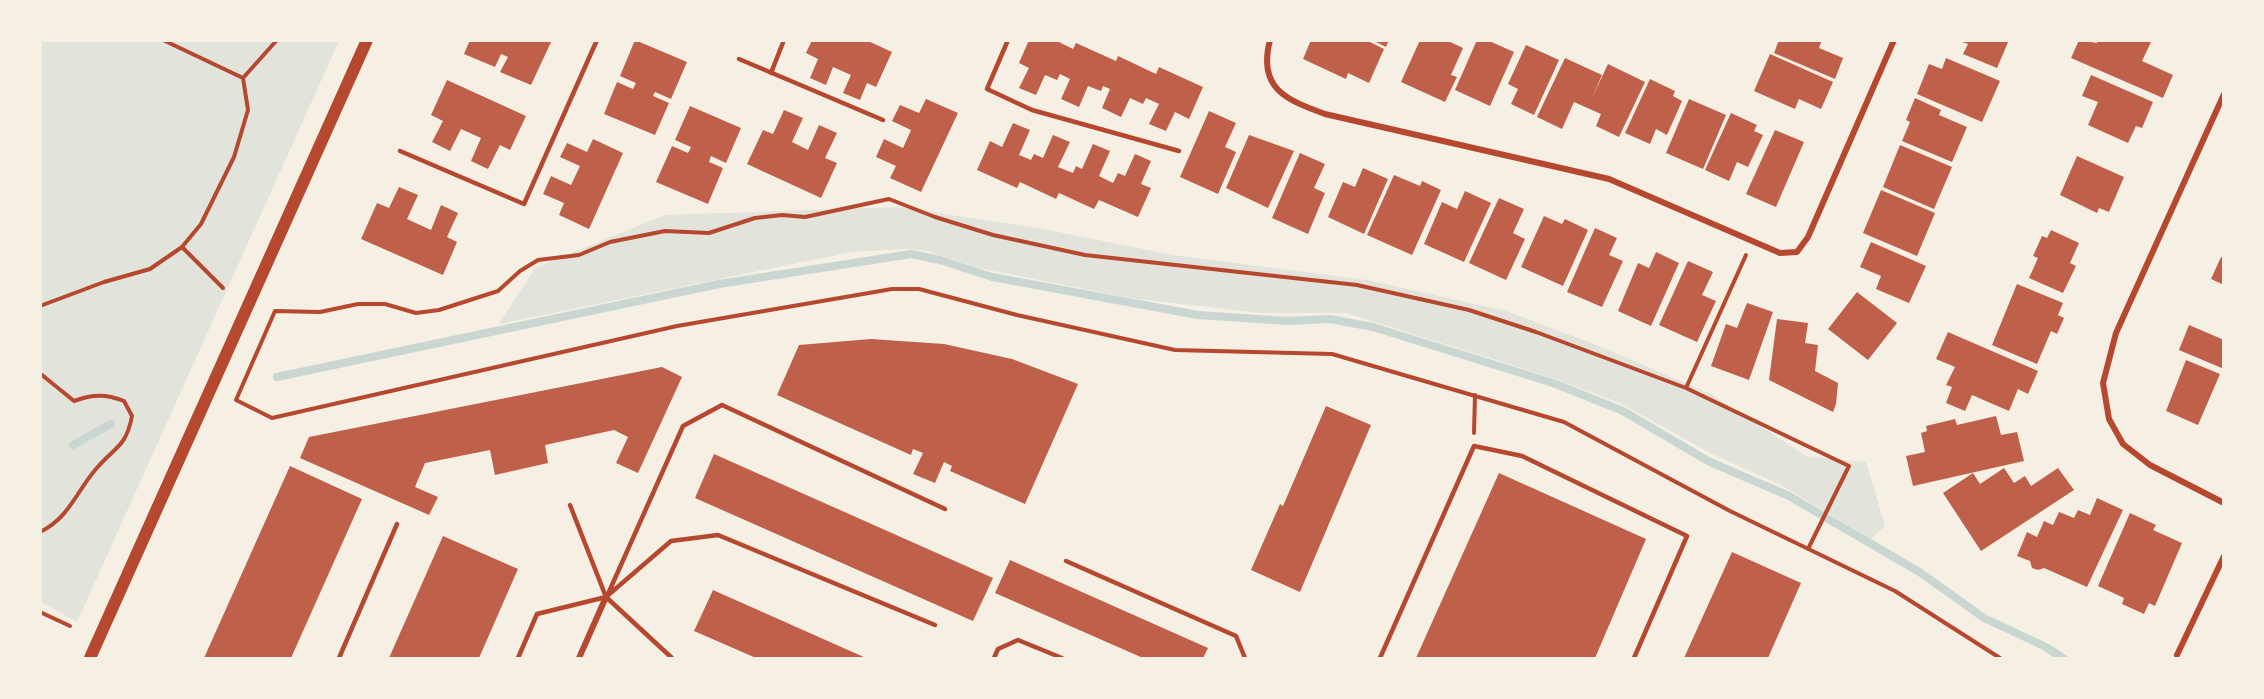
<!DOCTYPE html>
<html>
<head>
<meta charset="utf-8">
<style>
  body { margin:0 }
  #map { position:relative; width:2264px; height:699px; overflow:hidden; background:#f6efe4; font-family:Manrope,sans-serif }
  canvas { display:block }
  .frame { position:absolute; inset:0; border:42px solid #f6efe4; pointer-events:none }
</style>
</head>
<body>
<div id="map">
<canvas width="2264" height="699"></canvas>
<div class="frame"></div>
</div>
<script>
const ctx = document.querySelector('canvas').getContext('2d');
ctx.lineJoin = 'round';
function fill(path, color) {
  ctx.fillStyle = color;
  ctx.fill(path, 'evenodd');
}
function trace(path, color, width, dash) {
  ctx.strokeStyle = color;
  ctx.lineWidth = width;
  ctx.lineCap = dash ? 'butt' : 'round';
  ctx.setLineDash(dash || []);
  ctx.stroke(path);
}
const green = new Path2D(`
  M40 41H339L77 622 41 602Z
  M898 207 1038 228 1173 255 1367 280 1506 311 1599 346 1711 394 1806 456 1866 462 1885 526 1871 539 1781 485 1712 454 1620 403 1550 377 1346 313H1260L1130 298 978 268 928 251 903 249 852 252 499 324 535 268 665 215Z`);
const stream = new Path2D(`
  M277 377 719 284 911 254 940 260 992 277 1198 315 1287 321 1330 319 1373 327 1553 383 1623 411 1708 461 1789 496 1921 573 1984 618 2044 646 2063 658
  M73 445 111 424`);
const building = new Path2D(`
  M470 40H552L531 85 500 72 508 57 501 54 495 67 464 54Z
  M635 40 687 62 671 99 655 92 653 96 669 103 655 135 604 114 617 82 633 89 636 83 620 76Z
  M812 40H866L892 52 876 87 867 83 860 100 843 93 851 75 833 67 826 85 810 78 818 59 806 53Z
  M1029 40H1055L1073 49 1076 43 1116 61 1118 56 1156 74 1159 67 1203 87 1189 119 1175 112 1166 131 1149 124 1159 104 1146 98 1143 104 1130 98 1121 117 1102 108 1110 89 1103 86 1101 91 1088 86 1079 107 1061 99 1070 79 1060 74 1057 80 1045 75 1036 95 1019 88 1029 68 1019 63Z
  M1311 40H1366L1384 49 1369 83 1348 73 1346 79 1303 59Z
  M1372 40H1389L1386 47Z
  M1420 40H1446L1463 48 1451 75 1457 77 1445 102 1401 82Z
  M1477 40H1487L1514 52 1490 106 1455 90Z
  M1779 40H1822L1819 48 1843 58 1835 79 1774 53Z
  M2009 40 1997 68 1963 54 1968 44 1959 41Z
  M2079 40 2097 43 2098 40H2152L2142 61 2173 75 2163 98 2071 58Z
  M1526 45 1559 60 1534 115 1511 104 1518 89 1508 84Z
  M1770 54 1833 82 1821 109 1799 99 1795 109 1754 91Z
  M1565 58 1602 75 1591 100 1608 64 1645 82 1619 137 1596 126 1601 114 1574 102 1562 129 1537 117Z
  M1946 58 2000 81 1982 122 1917 94 1929 64 1942 69Z
  M2091 75 2153 102 2142 128 2136 126 2128 143 2088 125 2098 102 2082 96Z
  M1650 79 1675 91 1673 96 1682 101 1667 135 1656 129 1650 144 1625 133Z
  M447 80 526 116 510 150 500 145 488 169 471 161 481 138 461 129 450 151 432 142 443 121 431 115Z
  M1915 98 1941 110 1939 115 1967 127 1952 162 1902 141 1910 122 1906 120Z
  M926 99 958 113 921 192 890 178 896 166 876 157 884 139 903 148 911 130 892 121 900 105 919 113Z
  M1689 99 1726 115 1703 169 1666 153Z
  M690 106 741 128 726 163 711 156 709 162 723 168 708 204 656 182 672 146 688 153 691 147 675 140Z
  M784 110 803 118 792 142 808 150 819 125 837 133 825 158 837 163 821 198 747 164 763 130 773 134Z
  M1209 111 1236 123 1225 147 1236 152 1218 194 1180 177Z
  M1731 113 1757 125 1754 131 1763 135 1748 167 1737 162 1729 181 1705 170Z
  M1013 123 1030 130 1019 155 1031 160 1034 154 1043 158 1053 135 1070 142 1058 167 1073 173 1076 166 1082 169 1093 144 1110 151 1099 176 1113 183 1118 173 1125 176 1135 154 1151 161 1141 184 1151 188 1138 217 1099 200 1094 209 1059 193 1056 199 1020 182 1017 188 977 170 990 141 1002 147Z
  M1775 130 1804 142 1776 207 1746 194Z
  M1249 135 1294 151 1268 208 1226 188Z
  M593 139 623 153 589 229 559 215 564 203 543 194 551 176 571 185 580 166 560 157 567 143 587 152Z
  M1900 145 1952 167 1934 209 1883 187Z
  M1300 153 1325 164 1314 188 1325 193 1308 234 1272 218Z
  M2077 156 2124 177 2109 212 2099 208 2097 213 2060 195Z
  M1363 168 1388 179 1364 234 1328 217 1343 182 1355 187Z
  M1394 175 1420 186 1422 181 1441 190 1412 255 1367 235Z
  M399 187 418 195 407 219 431 230 441 205 458 213 447 237 457 242 443 275 361 239 377 203 389 208Z
  M1881 190 1935 213 1917 256 1863 233Z
  M1465 191 1491 203 1464 262 1424 244 1442 202 1457 209Z
  M1499 198 1524 209 1513 233 1525 239 1506 280 1469 263Z
  M1544 216 1562 224 1565 219 1588 230 1563 286 1521 267Z
  M1595 228 1617 238 1609 255 1623 261 1602 307 1567 292Z
  M2051 230 2079 243 2070 263 2076 266 2063 293 2029 278 2038 258 2033 256 2042 236 2047 238Z
  M1871 242 1926 266 1909 303 1876 289 1881 276 1860 267Z
  M1656 252 1679 263 1651 326 1618 311 1638 263 1649 268Z
  M2221 257 2224 258V285L2211 279Z
  M1688 261 1713 272 1702 295 1716 301 1697 342 1659 325Z
  M2017 284 2063 303 2058 315 2064 318 2057 334 2051 331 2037 364 1992 345Z
  M1857 292 1897 323 1868 360 1828 329Z
  M1747 303 1773 312 1749 380 1711 366 1726 324 1737 328Z
  M1777 319 1808 323 1805 343 1818 345 1815 371 1838 383 1836 404 1833 412 1769 380Z
  M2189 325 2224 340V369L2179 350Z
  M1948 332 2038 371 2028 394 2018 389 2009 411 1972 395 1965 411 1946 403 1952 387 1946 385 1955 367 1936 359Z
  M871 339 944 344 1012 359 1078 384 1025 504 950 471 952 466 944 462 935 483 913 474 923 453 913 449 911 455 777 395 799 345Z
  M2186 360 2220 374 2198 425 2166 411Z
  M662 367 682 377 638 473 616 463 628 437 614 430 545 445 548 463 495 475 490 450 425 463 415 487 438 497 429 515 300 458 309 437Z
  M1326 406 1371 425 1300 592 1251 570 1280 504 1283 506Z
  M1996 416 2001 435 2017 432 2024 461 1913 486 1906 456 1925 452 1921 433 1927 431 1926 426 1955 419 1957 425Z
  M714 454 993 578 973 621 695 498Z
  M290 466 362 499 291 658H204Z
  M2004 468 2014 483 2025 476 2031 486 2058 468 2074 490 1981 551 1943 493 1973 473 1980 484Z
  M1499 473 1646 539 1595 658H1416Z
  M2097 498 2123 510 2087 587 2044 568 2038 570 2032 568 2030 561 2017 556 2027 532 2037 537 2044 521 2053 525 2059 512 2074 518 2078 510 2090 515Z
  M2130 513 2156 525 2153 530 2182 543 2155 606 2149 603 2144 614 2122 604 2124 598 2098 586Z
  M443 536 518 569 479 658H389Z
  M1732 552 1801 583 1768 658H1684Z
  M1010 560 1208 648 1203 658H1143L995 593Z
  M713 590 866 658H756L694 631Z`);
const path = new Path2D(`
  M163 40 243 78 277 40
  M182 247 223 288
  M40 306 104 282 150 269 182 247 201 224 234 157 248 110 243 78
  M1686 388 1746 255
  M1474 433 1475 395
  M40 532C69 518 76 492 96 469 114 447 126 448 132 416L124 401C106 394 93 394 74 401L42 375
  M1808 549 1849 466 1686 388 1536 332 1469 310 1357 285 1085 255 993 235 935 217 889 199 805 217 782 215 755 218 709 233 665 231 610 242 579 255 538 260 520 271 498 291 439 310 416 313 385 304H358L320 312 275 311 236 400 272 418 677 326 892 289H919L1017 315 1175 350 1332 354 1564 422 1730 511 1895 591 2000 658
  M40 612 70 626`);
const service = new Path2D(`
  M1008 40 987 89 1032 110 1179 151
  M739 59 883 120
  M771 73 784 40
  M400 151 524 204 597 40
  M570 505 606 597 672 658
  M1066 561 1236 636 1245 658
  M608 594 683 426 722 405 945 509
  M339 658 397 524
  M518 658 537 614 606 597 671 541 718 535 935 625
  M994 658 998 649 1018 640 1062 658
  M1380 658 1474 446 1522 456 1687 536 1634 658`);
const minor = new Path2D(`
  M1270 40C1257 89 1287 100 1325 114L1609 179 1780 253 1797 252 1808 237 1894 40
  M2224 94 2116 333 2103 383 2109 419 2123 444 2150 465 2224 503
  M2177 655 2224 556
  M579 658 606 597`);
const secondary = new Path2D(`
  M90 658 367 40`);
fill(green, '#e2e4dc');
trace(stream, '#c9d6d2', 8);
fill(building, '#bf614a');
trace(path, '#b5482f', 4);
trace(service, '#b5482f', 4.5);
trace(minor, '#b5482f', 6);
trace(secondary, '#b5482f', 12);
</script>
</body>
</html>
